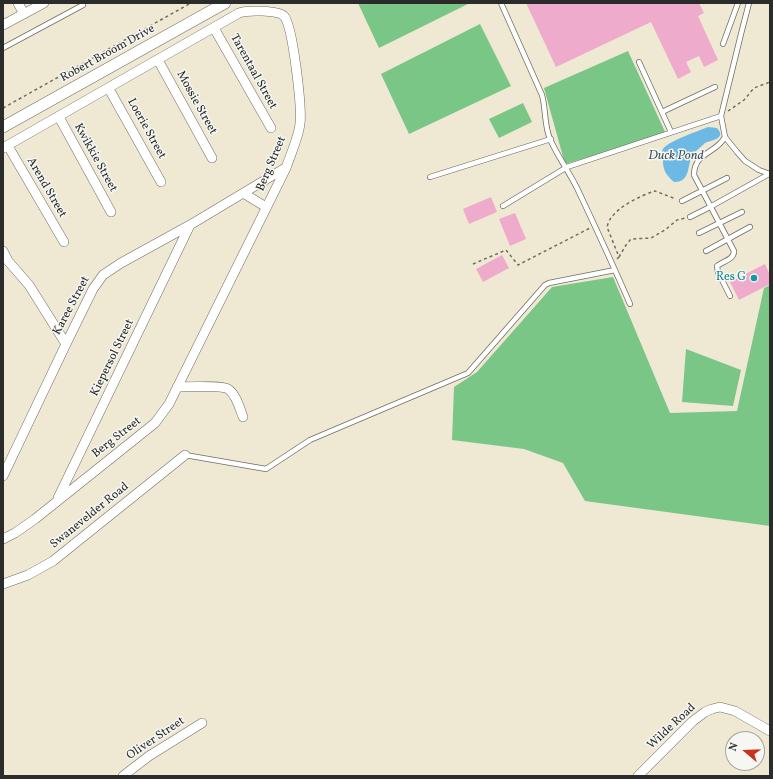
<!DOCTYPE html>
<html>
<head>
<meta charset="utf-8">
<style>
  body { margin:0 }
  #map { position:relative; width:773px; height:779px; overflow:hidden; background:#efe8d2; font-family:Vollkorn,serif }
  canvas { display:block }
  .frame { position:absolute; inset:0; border:4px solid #2b2b2b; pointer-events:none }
  .north { position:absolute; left:725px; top:731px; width:40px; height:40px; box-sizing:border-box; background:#f6f6f2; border:1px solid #a5a5a2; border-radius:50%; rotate:289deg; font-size:11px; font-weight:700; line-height:16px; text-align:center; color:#2b2b2b }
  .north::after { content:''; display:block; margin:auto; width:14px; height:18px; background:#c8321e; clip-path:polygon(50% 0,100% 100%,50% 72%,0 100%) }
</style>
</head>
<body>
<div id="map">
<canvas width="773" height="779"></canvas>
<div class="frame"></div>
<div class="north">N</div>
</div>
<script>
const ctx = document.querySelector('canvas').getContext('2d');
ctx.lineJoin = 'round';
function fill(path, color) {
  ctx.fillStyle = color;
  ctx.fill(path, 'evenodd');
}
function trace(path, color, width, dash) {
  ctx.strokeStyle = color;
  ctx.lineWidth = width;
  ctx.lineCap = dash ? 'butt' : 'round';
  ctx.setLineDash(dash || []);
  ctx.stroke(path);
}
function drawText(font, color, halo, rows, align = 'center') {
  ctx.font = font + ' Vollkorn,serif';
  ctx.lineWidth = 3;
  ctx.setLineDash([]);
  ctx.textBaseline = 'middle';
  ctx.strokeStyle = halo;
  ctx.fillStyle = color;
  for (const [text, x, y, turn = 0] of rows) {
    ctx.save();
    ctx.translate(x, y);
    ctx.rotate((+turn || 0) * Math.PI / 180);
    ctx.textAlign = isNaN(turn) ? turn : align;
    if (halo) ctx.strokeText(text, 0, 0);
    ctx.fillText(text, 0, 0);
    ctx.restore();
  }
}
const green = new Path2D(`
  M358 3H470L379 48Z
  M480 24 511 86 409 134 381 74Z
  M628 51 666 134 565 164 544 88Z
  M523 103 532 122 499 138 489 119Z
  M613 277 670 413 737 411 764 288 770 285V526L585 501 563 463 524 449 452 440 454 387 477 372 552 287Z
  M686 349 741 370 733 406 682 402Z`);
const water = new Path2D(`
  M708 127 717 128C727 139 711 140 705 143 702 146 698 149 695 152 685 163 693 182 674 182 667 176 663 171 663 161 662 158 661 152 663 149 668 141 699 131 708 127Z`);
const building = new Path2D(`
  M526 3H699L704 13 698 16 718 60 704 67 699 56 686 62 691 72 678 79 651 22 556 67Z
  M491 197 497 212 469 224 463 209Z
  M515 213 526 239 510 246 499 219Z
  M502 255 509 268 483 282 476 269Z
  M765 264 770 275V284L739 300 730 282Z`);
const path = new Path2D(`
  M3 108 191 3
  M728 111 744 100 754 88 770 82
  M619 257 626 245 631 239 651 238 665 230 677 220 685 218
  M617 259 619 257 607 227C608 224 609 220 611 218 619 206 642 195 655 191L676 199
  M473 264 506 250 518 265 590 228`);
const service = new Path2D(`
  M501 3 542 95C546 109 544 125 550 139 557 155 569 172 577 188 595 226 613 265 630 304
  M749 3 741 34 721 116 725 137 737 152 745 161 759 170 770 174
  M723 44 738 3
  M3 48 83 5
  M639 62 671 132
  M662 112 715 87
  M725 137C716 154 694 152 694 175L734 251C734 260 723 261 717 266L718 272 730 296
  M430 177 551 139
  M682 201 727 178
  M503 206 567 167 721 116
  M690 217 710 207 769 174
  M699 233 742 212
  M706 251 750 227
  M185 455 266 469 310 440 468 373 545 285 549 283 615 270`);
const minor = new Path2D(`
  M18 3 24 14
  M3 25 44 3
  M214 28 271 128
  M158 60 212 158
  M109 89 161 182
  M59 117 111 212
  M8 146 64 242
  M3 148 239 13C247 10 278 10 284 16 293 26 302 108 300 124 298 139 291 153 286 168L169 404 155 423 35 519 15 533 3 539
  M243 193 266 207
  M3 251 8 261 29 285 66 344
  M177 387C187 387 222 385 228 389 236 394 240 409 243 417
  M3 476 66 344 93 289 103 275 121 263 190 225 285 168
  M58 498 190 225
  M3 584 28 575 53 561 185 455
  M123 776 149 756 202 723
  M638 776 693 721 705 712 712 709 720 707 735 711 770 731`);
const tertiary = new Path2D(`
  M3 127 225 3`);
const markers = [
  [754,278,4,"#0f9aa8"]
];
const streetNames = [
  ["Robert Broom Drive",108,54,-29],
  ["Tarentaal Street",253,72,61],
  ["Mossie Street",196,103,61],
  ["Loerie Street",146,129,61],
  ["Kwikkie Street",95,158,61],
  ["Berg Street",272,164,-67],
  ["Arend Street",46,188,60],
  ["Karee Street",72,306,-62],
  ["Kiepersol Street",113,358,-64],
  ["Berg Street",117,438,-38],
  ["Swanevelder Road",90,516,-39],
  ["Wilde Road",672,727,-43],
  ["Oliver Street",156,739,-34]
];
const cultureNames = [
  ["Res G",746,278]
];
const waterNames = [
  ["Duck Pond",676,157]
];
fill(green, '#7ac686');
fill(water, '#6cb9e6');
fill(building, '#efabcb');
trace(service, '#706d65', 6);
trace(minor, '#706d65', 10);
trace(tertiary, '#706d65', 12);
trace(path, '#706d65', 1.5, [3, 3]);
trace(service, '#fff', 4.5);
trace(minor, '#fff', 9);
trace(tertiary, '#fff', 11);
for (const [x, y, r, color] of markers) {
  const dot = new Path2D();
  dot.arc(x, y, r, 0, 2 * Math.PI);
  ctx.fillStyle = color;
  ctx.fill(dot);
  trace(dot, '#f6f6f2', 1.5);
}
drawText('12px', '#2b2b2b', '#f6f6f2', streetNames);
drawText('12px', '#0d838f', '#f6f6f2', cultureNames, 'right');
drawText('italic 13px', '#3e5663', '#f6f6f2', waterNames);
</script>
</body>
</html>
